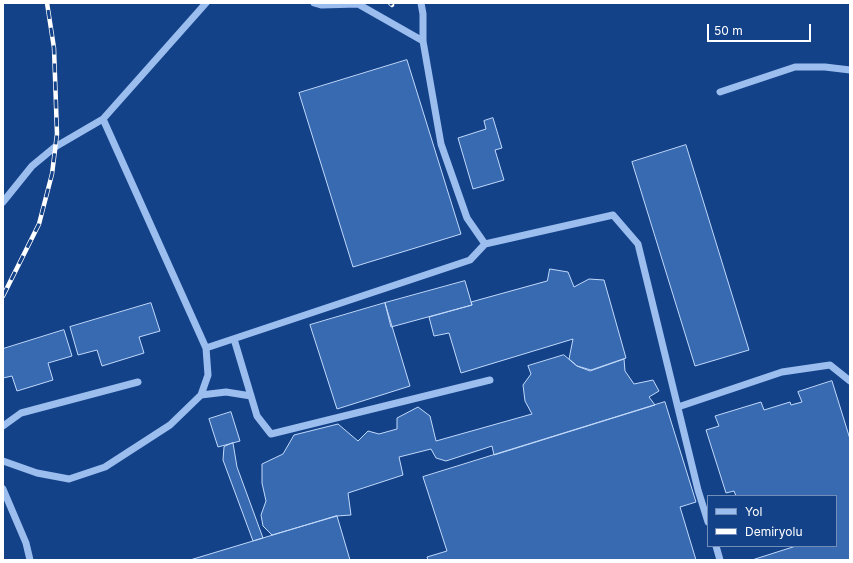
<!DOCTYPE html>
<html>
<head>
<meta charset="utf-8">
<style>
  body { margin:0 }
  #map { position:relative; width:853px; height:563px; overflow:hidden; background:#144289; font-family:Inter,sans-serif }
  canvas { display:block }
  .frame { position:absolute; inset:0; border:4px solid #fff; pointer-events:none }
  .legend { position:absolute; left:707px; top:495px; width:130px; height:52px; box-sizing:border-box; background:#144289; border:1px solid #728eb8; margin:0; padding:5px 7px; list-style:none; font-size:12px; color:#fff }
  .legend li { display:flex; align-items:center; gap:8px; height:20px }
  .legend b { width:20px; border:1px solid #728eb8 }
  .scale { position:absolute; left:707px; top:24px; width:104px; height:18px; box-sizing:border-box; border:2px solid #fff; border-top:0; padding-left:5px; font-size:12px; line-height:14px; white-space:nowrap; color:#fff; -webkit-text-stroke:3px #144289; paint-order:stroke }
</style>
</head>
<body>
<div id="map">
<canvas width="853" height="563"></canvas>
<div class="frame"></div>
<ul class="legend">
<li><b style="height:5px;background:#9bbeef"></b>Yol</li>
<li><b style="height:5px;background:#fff"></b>Demiryolu</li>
</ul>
<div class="scale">50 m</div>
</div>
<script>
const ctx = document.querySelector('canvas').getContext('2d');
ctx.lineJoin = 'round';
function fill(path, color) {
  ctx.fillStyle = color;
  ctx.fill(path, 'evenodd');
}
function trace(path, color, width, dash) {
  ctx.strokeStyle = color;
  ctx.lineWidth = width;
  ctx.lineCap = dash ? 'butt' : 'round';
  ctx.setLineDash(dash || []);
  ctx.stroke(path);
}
const building = new Path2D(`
  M407 60 461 234 353 267 299 93Z
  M493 118 502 148 495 150 504 180 473 189 458 138 486 129 484 121Z
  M686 145 749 350 695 366 632 162Z
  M550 269 568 272 574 287 589 279 604 280 626 358 591 370 577 366 569 359 573 339 461 373 449 333 434 336 429 317 472 305 471 302 547 281Z
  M465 281 472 305 391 327 385 303Z
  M151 303 160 331 139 337 144 353 102 366 97 350 78 355 70 327Z
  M385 303 410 386 337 409 310 325Z
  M64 330 72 356 48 363 53 380 17 391 12 376 3 378V349Z
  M564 355 577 366 590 371 624 359 625 371 634 384 653 380 659 391 649 397 655 405 494 455 492 446 446 461 436 458 431 449 399 457 403 475 348 493 351 515 337 516 272 535 263 526 261 515 266 501 262 483V464L283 454 294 435 338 424 358 441 368 431 379 434 397 429V418L418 407 430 416 436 441 532 414 525 401 523 385 531 374 528 366Z
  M832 381 850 439V560H752L796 546H836V496H736L734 491 726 493 706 430 719 426 715 416 761 402 764 410 790 402 791 405 802 402 798 392Z
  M665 402 696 502 680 507 696 560H428L427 557 447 551 423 477Z
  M231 412 240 441 218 447 209 419Z
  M233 443 237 467 263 538 253 541 223 460 224 447Z
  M337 516 350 560H190L253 541Z`);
const minor = new Path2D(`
  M314 3 321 5 358 4 423 41
  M421 3 423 14V41L441 144 467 218 485 244
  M720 92 795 67H825L850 70
  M3 202 32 166 55 147 103 119 206 3
  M234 339 257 416 271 434 490 380
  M206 348 470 260 485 244 613 215 638 244 698 490 708 522
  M201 395 226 392 251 396
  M678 407 782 372 830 365 850 381
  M3 426 21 413 138 382
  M3 461 37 473 69 479 105 467 170 425 201 395 208 375 206 348 103 119
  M3 489 26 543 30 560
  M716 546 720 560`);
const rail = new Path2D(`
  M390 3 392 5
  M3 296 39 224 52 174 57 134 54 48 47 3`);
fill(building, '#386ab1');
trace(building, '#c1d9fb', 1);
trace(minor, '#9bbeef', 7);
trace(rail, '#fff', 4.5);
trace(rail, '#144289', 3, [9]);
</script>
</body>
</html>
